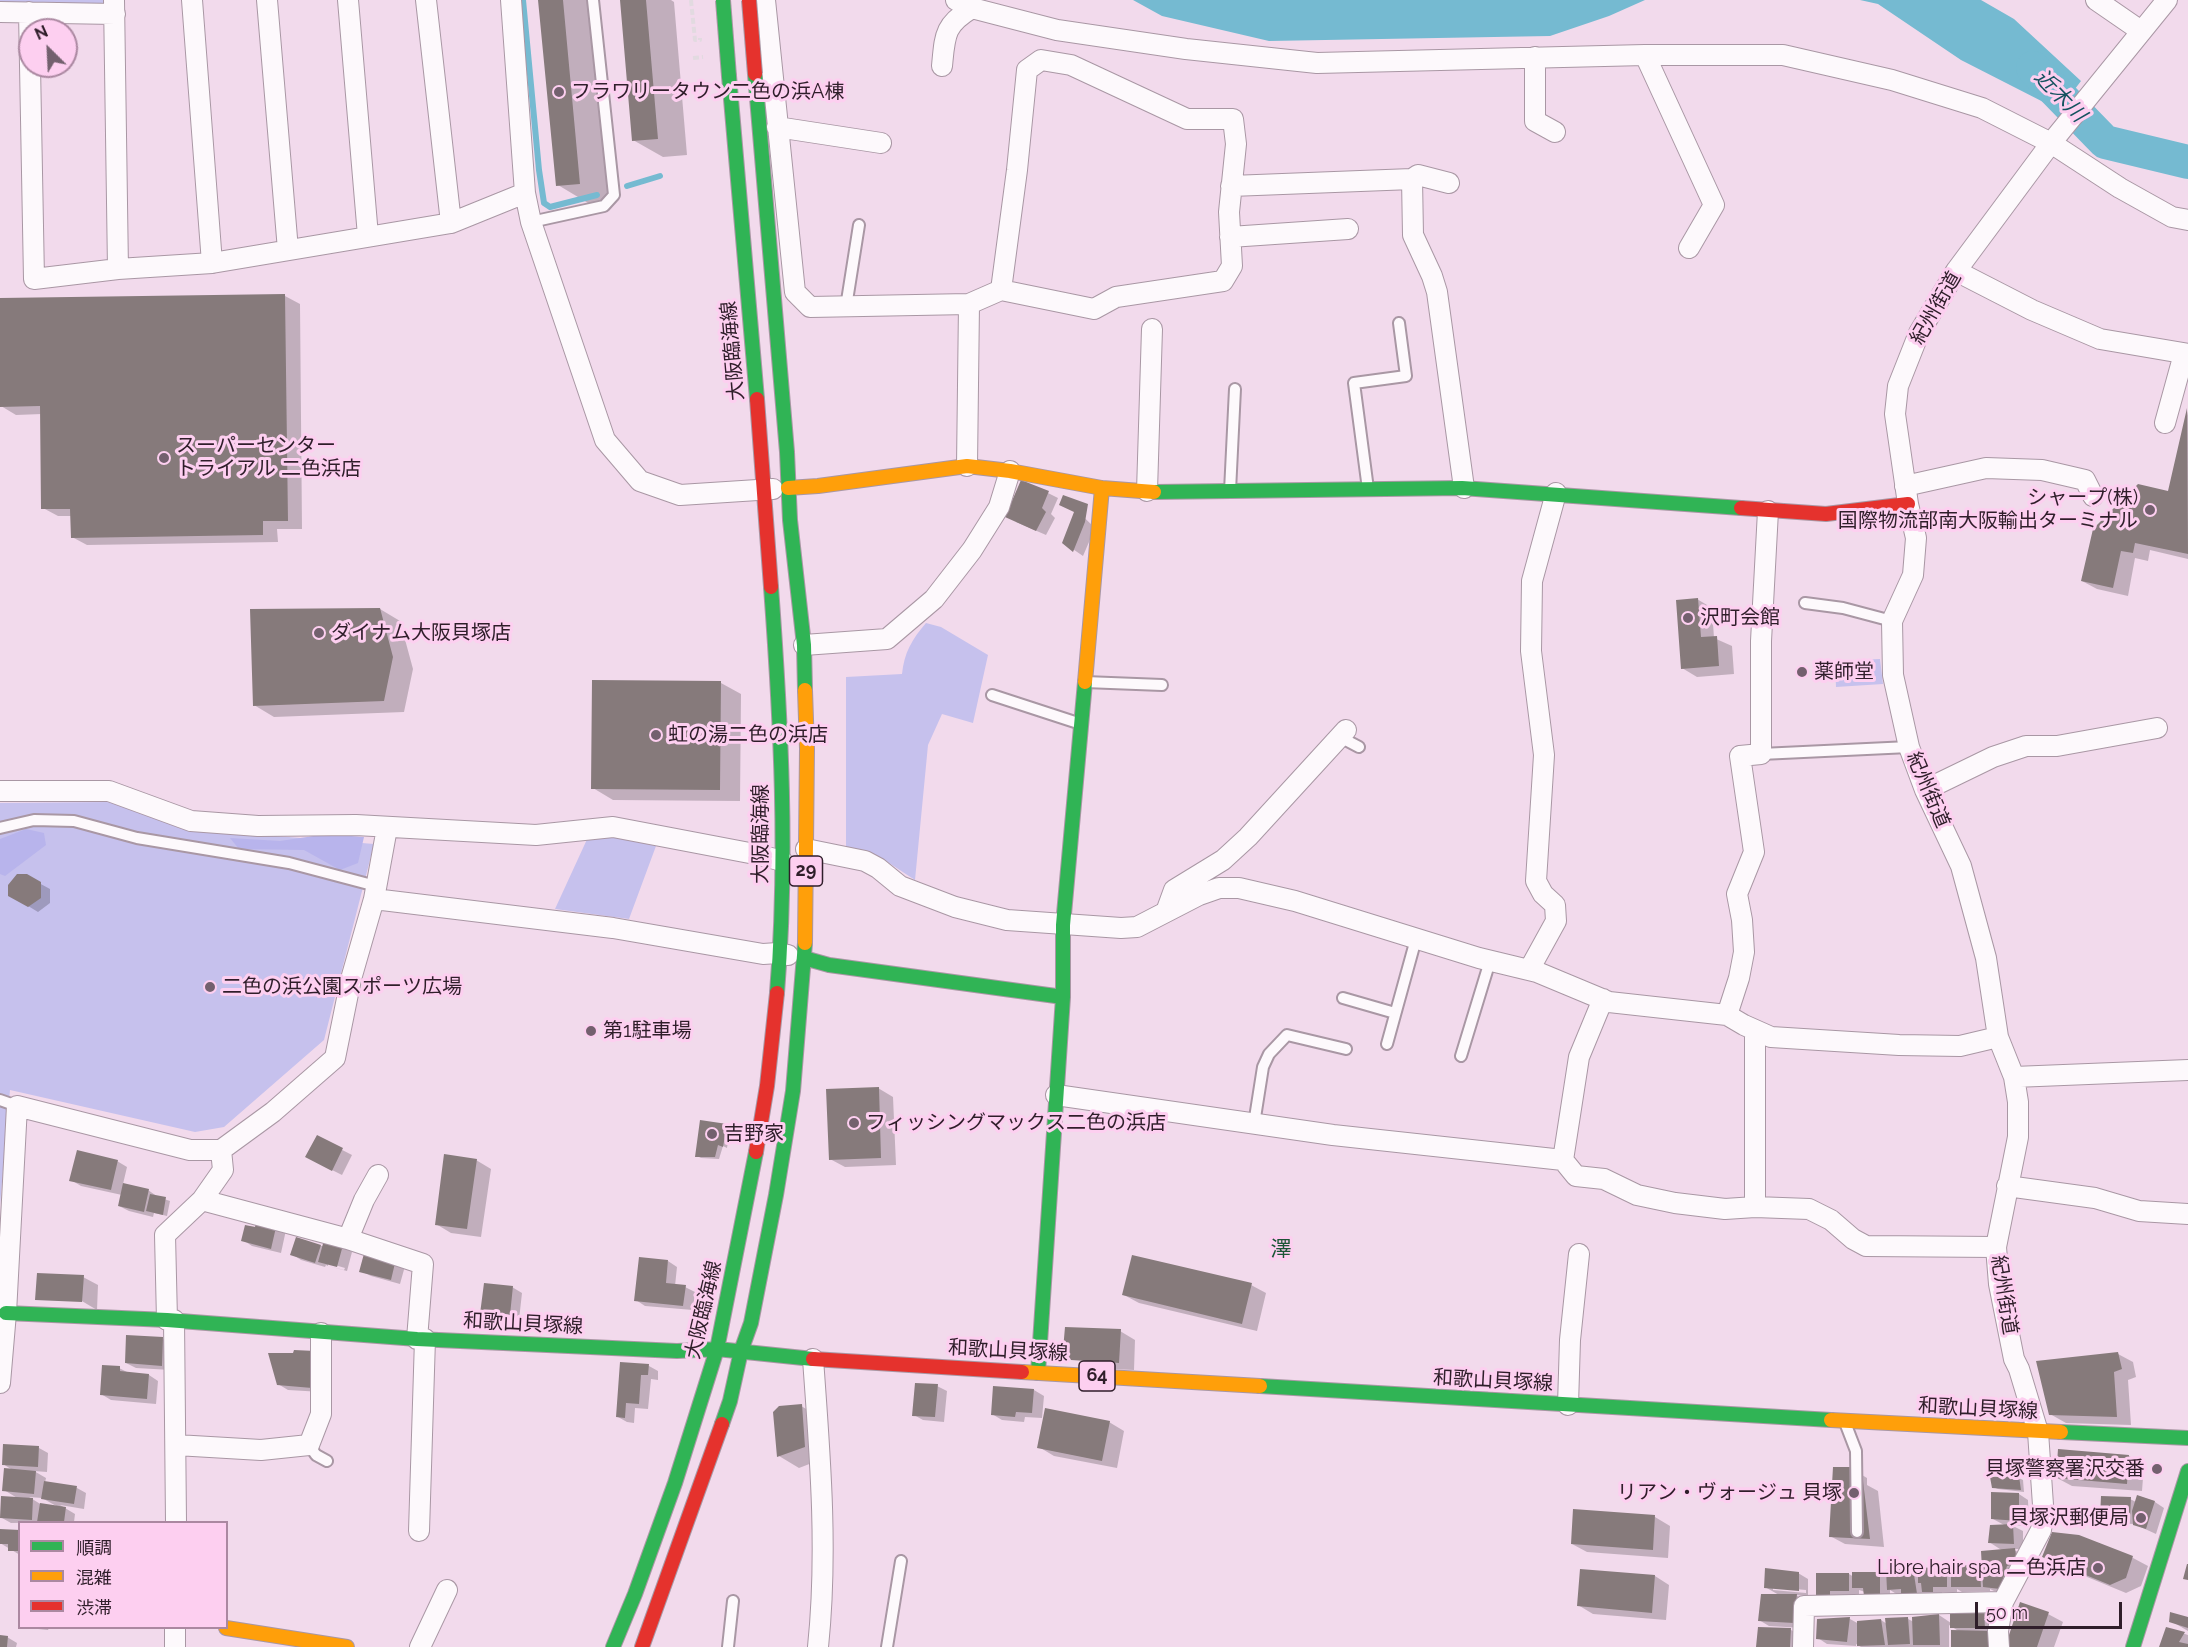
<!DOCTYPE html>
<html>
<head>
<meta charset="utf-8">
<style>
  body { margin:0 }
  #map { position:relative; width:2188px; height:1647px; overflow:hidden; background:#f2daec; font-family:Raleway,"Noto Sans JP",sans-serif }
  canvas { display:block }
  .legend { position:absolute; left:18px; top:1521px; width:210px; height:108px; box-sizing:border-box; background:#fdcff0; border:2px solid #ab88a1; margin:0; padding:8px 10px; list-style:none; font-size:18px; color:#2f1e2a }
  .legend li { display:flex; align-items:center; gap:12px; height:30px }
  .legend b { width:30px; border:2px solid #ab88a1 }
  .north { position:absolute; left:18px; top:18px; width:60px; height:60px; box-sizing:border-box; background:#fdcff0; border:2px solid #ab88a1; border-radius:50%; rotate:336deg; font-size:16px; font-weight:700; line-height:24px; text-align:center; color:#2f1e2a }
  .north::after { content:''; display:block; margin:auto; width:21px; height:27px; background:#73606e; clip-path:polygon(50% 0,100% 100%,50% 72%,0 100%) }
  .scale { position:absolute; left:1975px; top:1602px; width:147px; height:27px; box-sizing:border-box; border:3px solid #2f1e2a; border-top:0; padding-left:8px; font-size:18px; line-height:21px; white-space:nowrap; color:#2f1e2a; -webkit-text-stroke:4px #fdcff0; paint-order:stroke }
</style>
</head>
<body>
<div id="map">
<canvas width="2188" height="1647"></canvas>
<ul class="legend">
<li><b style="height:8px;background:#30b455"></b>順調</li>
<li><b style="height:8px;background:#ff9f0a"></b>混雑</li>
<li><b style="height:8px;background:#e5322d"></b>渋滞</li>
</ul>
<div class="north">N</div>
<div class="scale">50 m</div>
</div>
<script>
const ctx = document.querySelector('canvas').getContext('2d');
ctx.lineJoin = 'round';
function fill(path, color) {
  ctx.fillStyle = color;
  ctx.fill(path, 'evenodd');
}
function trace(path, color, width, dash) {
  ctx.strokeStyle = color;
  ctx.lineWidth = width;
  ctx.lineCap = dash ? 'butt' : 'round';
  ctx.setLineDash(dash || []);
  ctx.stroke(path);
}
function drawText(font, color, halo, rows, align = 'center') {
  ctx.font = font + ' Raleway,"Noto Sans JP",sans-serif';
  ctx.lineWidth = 6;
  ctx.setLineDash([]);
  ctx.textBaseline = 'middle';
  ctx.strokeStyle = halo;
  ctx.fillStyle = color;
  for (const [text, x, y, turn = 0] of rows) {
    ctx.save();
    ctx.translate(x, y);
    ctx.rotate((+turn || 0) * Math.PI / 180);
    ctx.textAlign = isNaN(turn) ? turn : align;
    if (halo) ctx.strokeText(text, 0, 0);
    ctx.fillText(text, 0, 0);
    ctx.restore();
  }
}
const green = new Path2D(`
  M0 0H105L100 6 0 2Z
  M926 623 941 627 988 655 973 723 942 714 928 745 915 880 886 861 865 851 846 850V677L902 674C904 653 912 639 926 623Z
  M1880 659 1883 684 1836 687 1835 661Z
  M113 802 203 830 374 844 324 1040 224 1127 195 1132 10 1090 0 1205V803Z
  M589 835 611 836 656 846 629 919 555 909Z`);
const forest = new Path2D(`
  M26 829 44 833 46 845 5 876 0 874V839Z
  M327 834 364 837 358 863 340 870 304 850 239 849 230 838 280 841Z`);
const water = new Path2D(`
  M1133 0H1645L1609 16 1550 36 1269 41 1162 16Z
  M1860 0H1981L2014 19 2081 81 2059 110 1961 60 1878 4Z`);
const shadow = new Path2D(`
  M540 0H590L610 200 588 203 558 185Z
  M621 0H671L674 2 687 155 663 157 633 140Z
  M285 296 300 304 302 529H277L278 542 87 545 72 537V516H58L43 508 42 414 16 415 1 406Z
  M2188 411V559L2150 550 2148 561 2135 558 2128 596 2097 589 2082 581 2170 492Z
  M1048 493 1058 498 1051 514 1055 518 1046 535 1016 522Z
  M1063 497 1095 528 1083 556 1064 543 1076 512Z
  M1697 599 1712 608 1714 638 1732 646 1734 674 1697 677 1682 668Z
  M380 609 400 621 413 669 404 712 274 717 254 705Z
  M721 683 741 694 740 801 613 800 593 788Z
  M26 876 50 889V903L38 912 10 895Z
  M878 1088 893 1097 896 1165 845 1167 830 1159Z
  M726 1126 730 1128 727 1148 723 1146 719 1159 701 1158 697 1156Z
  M317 1137 352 1155 342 1175 316 1162Z
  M476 1160 491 1169 481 1237 451 1233 436 1224Z
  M117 1161 127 1167 123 1184 148 1190 158 1197 170 1201 167 1216 154 1213 153 1217 129 1211 119 1206 122 1195 81 1186 71 1180Z
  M246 1226 286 1230 281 1253 252 1246 243 1240Z
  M320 1246H342L352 1252 347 1271 328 1266 344 1270 345 1268 328 1263V1266L326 1265 325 1267 301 1260 292 1254Z
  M396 1260 405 1266 400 1284 371 1276 361 1271Z
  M668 1261 677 1267 675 1286 685 1287 695 1292 693 1310 645 1306 636 1300Z
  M38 1275 83 1277 98 1285 97 1310Z
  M1251 1285 1266 1293 1257 1331 1139 1303 1124 1295Z
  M512 1287 522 1293 519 1320 510 1319 509 1328 496 1327 487 1321V1317L482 1313Z
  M1120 1331 1135 1340 1134 1370 1088 1368Z
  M163 1339 172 1344 171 1370 136 1368 126 1363Z
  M270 1354 322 1392 288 1390 278 1384Z
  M2118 1354 2133 1362 2136 1377 2128 1380 2131 1425 2066 1423 2050 1414Z
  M622 1364 649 1366 658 1371V1380L651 1379 648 1409 635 1408 634 1423 627 1422 618 1417Z
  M119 1368 129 1373 149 1375 158 1381 156 1404 111 1400 101 1394Z
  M937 1386 947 1391 944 1422 923 1420 914 1415Z
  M994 1387 1034 1390 1044 1396 1042 1418 1025 1417 1024 1422 1002 1420 992 1414Z
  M801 1406 822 1418 825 1458 799 1468 779 1456Z
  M1109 1422 1124 1431 1117 1468 1054 1456 1039 1447Z
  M39 1448 48 1453 47 1472 34 1471 46 1478 45 1483 77 1488 86 1493 84 1509 60 1505 75 1514 74 1522 11 1523 2 1518 19 1499 4 1490 14 1471 3 1464ZM29 1497 42 1498 58 1507 42 1505Z
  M2129 1456 2144 1465 2142 1491 2072 1486 2057 1478Z
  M1852 1469 1867 1478V1485L1878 1491 1884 1547 1845 1544 1830 1536Z
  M2019 1478 2023 1480 2024 1492 1998 1489 1993 1487Z
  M2019 1494 2028 1500 2029 1526 2011 1525 2023 1531V1549H2012L2024 1555 2010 1593 1994 1591 1990 1589V1591L1962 1592 1957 1589V1592H1942V1597H1933L1925 1593 1927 1604 1898 1595 1890 1590V1600L1859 1590V1596L1818 1602 1849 1574 1854 1577 1880 1574 1888 1578 1913 1570 1919 1574 1944 1568 1952 1573 1972 1566 1984 1572 2003 1551 1989 1542 2006 1526 1993 1519Z
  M2130 1499 2136 1502H2155L2164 1508 2156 1534 2134 1524 2111 1523 2102 1518Z
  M1574 1511 1655 1517 1670 1526 1668 1558 1587 1552 1572 1544Z
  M0 1530 20 1532V1555L0 1543Z
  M2079 1536 2133 1558 2148 1566 2141 1586 2126 1593 2058 1565 2044 1557Z
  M1798 1573 1808 1579V1596L1796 1595 1806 1601 1803 1628 1769 1626 1759 1620 1779 1595 1765 1587ZM1773 1587 1806 1590V1593L1773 1590Z
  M1655 1576 1669 1585 1666 1620 1593 1614 1578 1605Z
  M1984 1612 1994 1617 2008 1642 2048 1614 2063 1622 2054 1647H1953L1960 1632 1949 1625V1647H1861L1856 1644V1646L1827 1644 1818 1638 1819 1621 1850 1619 1859 1624 1881 1620 1887 1624 1908 1619 1914 1622 1939 1615 1951 1623Z
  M2188 1619V1631L2171 1621Z
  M28 1628H49L48 1630Z
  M2167 1628 2188 1635V1647H2161Z
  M1759 1629 1791 1630 1801 1636 1800 1647H1758Z
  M0 1637H7L17 1643 16 1647H0Z`);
const stream = new Path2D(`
  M523 0 539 170 544 203 550 207 597 195
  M627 186 660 176`);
const river = new Path2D(`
  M2033 68 2105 142 2188 162`);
const building = new Path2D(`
  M538 0H563L580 184 556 186Z
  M620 0H646L658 139 632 141Z
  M285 294 288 521H263V535L71 538 70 509H41L40 406 0 407V298Z
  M2187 408 2188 554 2135 543 2133 553 2121 551 2113 588 2081 581 2093 529 2138 484 2168 491Z
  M1021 480 1049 491 1042 508 1046 512 1036 531 1005 517Z
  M1063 495 1088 504 1085 522 1073 552 1062 543 1074 512 1059 505Z
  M1698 598 1701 637 1717 636 1719 666 1681 669 1676 600Z
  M380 608 393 657 384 701 253 706 250 609Z
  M592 680 721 681 720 790 591 789Z
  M17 874H27L41 882V898L28 907 8 896V885Z
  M879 1087 881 1158 829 1160 826 1089Z
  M700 1120 727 1124 723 1147 718 1145 715 1157H695Z
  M317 1135 343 1148 332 1171 305 1157Z
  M77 1150 118 1160 111 1190 69 1181Z
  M444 1154 477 1159 467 1229 435 1225Z
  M123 1183 149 1189 144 1212 118 1206Z
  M150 1194 166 1197 163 1215 146 1211Z
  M257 1218 277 1223 271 1249 241 1241 245 1225 255 1227Z
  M296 1237 321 1245 315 1263 290 1255Z
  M324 1240 343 1245 337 1267 318 1262Z
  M365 1250 396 1259 391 1280 359 1272Z
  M1132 1255 1252 1283 1242 1324 1122 1295Z
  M639 1257 668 1260 666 1283 686 1285 683 1306 634 1301Z
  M37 1273 84 1275 82 1302 35 1300Z
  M484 1283 513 1286 510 1315H501L500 1323 485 1322 486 1315 480 1314Z
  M1065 1327 1121 1329 1119 1363 1071 1360 1063 1350Z
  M126 1335 163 1337 162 1366 125 1363Z
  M294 1350 315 1351 312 1388 277 1385 268 1353H293Z
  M2118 1352 2122 1369 2114 1372 2117 1417 2049 1415 2036 1361Z
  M620 1362 649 1364 648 1375H641L639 1404 626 1403 625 1418 616 1417Z
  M102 1365 120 1366V1371L149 1374 147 1399 100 1395Z
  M915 1383 938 1384 935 1417 912 1416Z
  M993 1386 1034 1389 1032 1413 1016 1412 1015 1417 991 1415Z
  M802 1404 805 1447 777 1457 773 1412 779 1406Z
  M1045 1408 1110 1421 1102 1461 1037 1448Z
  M3 1444 39 1446 38 1467 2 1465Z
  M2058 1449 2129 1455 2127 1484 2056 1478Z
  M1833 1467H1853L1852 1480 1863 1481 1870 1539 1829 1537Z
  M4 1468 36 1471 34 1494 2 1491Z
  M2019 1476 2021 1490 1992 1488 1990 1477Z
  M44 1481 77 1486 74 1504 41 1499Z
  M1991 1492 2019 1493V1521L1991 1519Z
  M2137 1495 2155 1501 2146 1529 2133 1525 2132 1511Z
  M1 1496 33 1498 32 1520 0 1518Z
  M2101 1496 2131 1497 2130 1520 2100 1518Z
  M40 1503 66 1507 64 1522H37Z
  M1573 1509 1655 1515 1653 1550 1571 1544Z
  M2013 1524 2014 1544 1988 1543 1990 1525Z
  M0 1529 20 1530V1551H8V1544H0Z
  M2052 1532 2079 1535 2133 1556 2126 1578 2110 1585 2042 1557Z
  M2015 1548 2017 1563 2007 1566 2000 1589 1983 1587 1981 1551Z
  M2187 1564H2188V1580L2183 1579Z
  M1951 1565H1972L1973 1568H1980L1981 1587H1951Z
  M1944 1567V1573H1947V1587H1933V1592H1922L1921 1583H1918V1568Z
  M1765 1568 1799 1572V1591L1764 1588Z
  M1913 1568 1918 1600 1901 1601V1589L1887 1590 1886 1570Z
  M1580 1569 1655 1575 1652 1613 1577 1606Z
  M1852 1572H1880V1596H1864L1863 1588H1852Z
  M1816 1573H1849V1591H1830V1602L1816 1603Z
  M1761 1594H1797L1794 1623 1758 1621Z
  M2020 1602 2049 1612 2037 1647H2005Z
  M1950 1610H1984L1985 1628H1950Z
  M2170 1612 2188 1617V1628L2169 1622Z
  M1939 1614 1940 1645H1913L1912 1617Z
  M1850 1617 1847 1642 1816 1639 1817 1619Z
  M1908 1617 1910 1644 1888 1645 1885 1618Z
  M1881 1619 1885 1645 1857 1646V1621Z
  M1758 1627 1791 1628 1790 1647H1756Z
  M2166 1627 2185 1632 2179 1642 2188 1644V1647H2159Z
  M1951 1630 1993 1631 1994 1647H1951Z
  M0 1635 8 1636 7 1647H0Z`);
const path = new Path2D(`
  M691 0 695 40H700V38
  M693 58 703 57`);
const lane = new Path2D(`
  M531 222 604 206 614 195 593 0
  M846 307 859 225
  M1368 489 1354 383 1406 376 1399 323
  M1230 491 1235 389
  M1805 603 1843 608 1892 621
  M1085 682 1162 685
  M992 695 1081 724
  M1340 737 1359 747
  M1761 754 1909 747
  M0 828 34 820 74 821 137 838 289 863 376 886
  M1343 998 1395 1013
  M1387 1044 1416 939
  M1461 1056 1490 961
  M0 1100 17 1106
  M1254 1124 1263 1067 1269 1054 1287 1035 1346 1049
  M1846 1425 1856 1451 1857 1532
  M309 1445 316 1455 327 1461
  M728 1647 733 1601
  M887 1647 901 1561`);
const street = new Path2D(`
  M114 0 118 269 212 263 451 223 525 193
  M192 0 212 263
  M267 0 288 250
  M348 0 368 236
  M426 0 451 223
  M511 0 525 193 531 222 605 440 640 481 680 495 773 489
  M765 0 795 292 810 307 969 304 1001 290 1017 170 1027 70 1041 60 1071 65 1187 119H1233L1236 144 1229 212 1232 266 1223 281 1116 297 1094 309 1001 290
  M956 0 972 8 1057 30 1186 49 1317 63 1645 55H1783L1892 80 1982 108 2051 143 2120 188 2172 217 2188 220
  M2096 0 2141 31
  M0 12 115 14
  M29 12 34 279 118 269
  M1645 55 1714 205 1689 248
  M1535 57V121L1555 132
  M942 66C945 35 944 25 972 8
  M777 127 881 143
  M1449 183 1418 175 1412 179 1413 235 1432 276 1437 292 1464 488
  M1231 186 1412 179
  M1230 237 1348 229
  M1956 271 2032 310 2100 339 2188 354
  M2165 423 2184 354
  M967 466 969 304
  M1905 486 1986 468 2042 470 2085 480 2093 496
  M1147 491 1152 329
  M804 645 887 639 934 599 972 550 999 507 1010 471
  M1925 790 1993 757 2026 746H2057L2157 728
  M0 791H109L191 821 258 826 356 825 536 835 613 827 760 855 782 861
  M806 849 865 861 878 868 900 886 955 907 1007 920 1121 928 1137 927 1199 895 1219 888H1239L1295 901 1479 958 1537 972 1609 1002 1727 1015 1744 1025 1771 1037 1899 1045 1960 1046 1998 1037
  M374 899 387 828
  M1166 912 1174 890 1223 860 1248 837 1346 730
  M1529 970 1556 921 1555 905 1543 894 1536 881 1544 755 1531 651 1532 581 1556 493
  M1727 1015 1739 978 1744 952 1742 920 1737 894 1754 852 1740 756 1761 754V641L1768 511
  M1755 1030V1207
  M2014 1077 2188 1070
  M1056 1095 1333 1135 1563 1160 1579 1057 1603 999
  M1563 1160 1576 1176 1604 1179 1637 1195 1675 1203 1725 1209 1755 1207 1809 1209 1831 1220 1853 1239 1866 1246 1996 1247
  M2007 1186 2095 1198 2139 1211 2188 1214
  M202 1200 348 1239 423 1264 417 1339
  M348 1239 364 1200 378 1175
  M167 1320 165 1235 202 1200 223 1170 221 1150
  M174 1320 176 1522
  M813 1359C820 1455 828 1551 818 1647
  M0 1383 6 1313 17 1106 190 1150H221L273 1112 335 1058 351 979 374 899 613 928 763 954 778 953 788 955
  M1568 1405 1570 1340 1579 1254
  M176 1445 261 1450 309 1445 321 1414V1333
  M419 1531 425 1339
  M175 1647V1628
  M420 1647 447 1590
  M1803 1647 1804 1606 2003 1602
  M1999 1647 1998 1631 2003 1602 2041 1530 2042 1523 2043 1505 2038 1432 2019 1369 2014 1359 1999 1284 1996 1247 2018 1137V1102L2014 1077 1998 1037 1986 958 1961 866 1925 790 1909 747 1893 675 1892 621 1913 575 1916 538 1908 504 1895 414 1898 386 1919 333 1956 271 2051 143 2167 0`);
const fast = new Path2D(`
  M755 74 787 452 790 520 804 645 805 690
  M729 76 757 399
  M1154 492 1462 488 1741 508
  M771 587C781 722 788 858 777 993
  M804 958 829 965 1063 997
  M6 1313 167 1320 417 1339 677 1351 717 1349 813 1359
  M1038 1373 1063 997V925L1085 682
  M1260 1386 1831 1420
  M722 1424 730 1401 741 1351 751 1323 776 1195 793 1091 805 943
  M2061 1432 2188 1438
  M613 1647 635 1594 675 1483 717 1349 756 1152
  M2133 1647 2188 1471`);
const slow = new Path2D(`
  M788 488 818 486 967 466 1010 471 1102 488 1154 492
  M1085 682 1102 488
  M805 690 807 749 805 943
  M1022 1372 1260 1386
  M1831 1420 2061 1432
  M226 1628 347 1647`);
const jam = new Path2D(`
  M757 399 771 587
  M1741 508 1826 514 1908 504
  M756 1152 767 1086 777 993
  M813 1359 1022 1372
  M642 1647 722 1424`);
const fastBridge = new Path2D(`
  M723 0 729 76`);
const jamBridge = new Path2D(`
  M749 0 755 74`);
const markers = [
  [559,92,6,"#73606e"],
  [164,458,6,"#73606e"],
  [2150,510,6,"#73606e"],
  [1688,618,6,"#73606e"],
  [319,633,6,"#73606e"],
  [1802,672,6,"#73606e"],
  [656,735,6,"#73606e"],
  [210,987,6,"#73606e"],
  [591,1031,6,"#73606e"],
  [854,1123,6,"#73606e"],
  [712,1134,6,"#73606e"],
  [2157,1469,6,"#73606e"],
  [1854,1493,6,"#73606e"],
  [2141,1518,6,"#73606e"],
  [2098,1568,6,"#73606e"]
];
const shields = [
  [806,871,33],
  [1097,1376,36]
];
const shieldNames = [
  ["29",806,871],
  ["64",1097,1376]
];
const poiNames = [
  ["フラワリータウン二色の浜A棟",571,92],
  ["スーパーセンター",176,446],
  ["トライアル 二色浜店",176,469],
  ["シャープ(株)",2138,498,"right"],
  ["国際物流部南大阪輸出ターミナル",2138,521,"right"],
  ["沢町会館",1700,618],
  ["ダイナム大阪貝塚店",331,633],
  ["薬師堂",1814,672],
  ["虹の湯二色の浜店",668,735],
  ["二色の浜公園スポーツ広場",222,987],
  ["第1駐車場",603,1031],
  ["フィッシングマックス二色の浜店",866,1123],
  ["吉野家",724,1134],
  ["貝塚警察署沢交番",2145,1469,"right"],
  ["リアン・ヴォージュ 貝塚",1842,1493,"right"],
  ["貝塚沢郵便局",2129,1518,"right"],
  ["Libre hair spa 二色浜店",2086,1568,"right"]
];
const streetNames = [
  ["紀州街道",1936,308,-60],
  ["大阪臨海線",733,351,-95],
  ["紀州街道",1928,790,67],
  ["大阪臨海線",761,834,-90],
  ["紀州街道",2004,1295,81],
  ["大阪臨海線",704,1310,-77],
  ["和歌山貝塚線",523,1324,3],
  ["和歌山貝塚線",1008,1351,3],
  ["和歌山貝塚線",1493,1381,3],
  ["和歌山貝塚線",1978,1409,3]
];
const waterNames = [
  ["近木川",2060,96,46]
];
const neighbourhoodNames = [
  ["澤",1281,1250]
];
fill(green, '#c6c1ed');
fill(forest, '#b8b4ec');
fill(water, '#75bad1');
fill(shadow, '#0003');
trace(stream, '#75bad1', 6);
trace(river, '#75bad1', 34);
fill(building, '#867a7b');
trace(lane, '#a997a4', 14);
trace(street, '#a997a4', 22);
trace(fast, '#a997a4', 16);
trace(slow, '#a997a4', 16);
trace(jam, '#a997a4', 16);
trace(path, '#e2dae0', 4, [6, 3]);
trace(lane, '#fdf9fc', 10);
trace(street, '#fdf9fc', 20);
trace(fast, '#30b455', 14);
trace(slow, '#ff9f0a', 14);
trace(jam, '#e5322d', 14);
trace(fastBridge, '#a997a4', 16, []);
trace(jamBridge, '#a997a4', 16, []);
trace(fastBridge, '#30b455', 14);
trace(jamBridge, '#e5322d', 14);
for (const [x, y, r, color] of markers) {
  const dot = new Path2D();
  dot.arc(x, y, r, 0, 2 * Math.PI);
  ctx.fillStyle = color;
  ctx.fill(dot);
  trace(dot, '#fdcff0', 2);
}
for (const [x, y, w] of shields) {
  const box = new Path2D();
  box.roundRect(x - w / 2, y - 15, w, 30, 4.5);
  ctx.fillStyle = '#fdcff0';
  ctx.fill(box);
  trace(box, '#2f1e2a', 1.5);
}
drawText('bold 18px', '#2f1e2a', null, shieldNames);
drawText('20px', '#2f1e2a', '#fdcff0', poiNames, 'left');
drawText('20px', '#2f1e2a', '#fdcff0', streetNames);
drawText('italic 21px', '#15525f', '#fdcff0', waterNames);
drawText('21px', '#1b5536', '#fdcff0', neighbourhoodNames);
</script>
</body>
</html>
